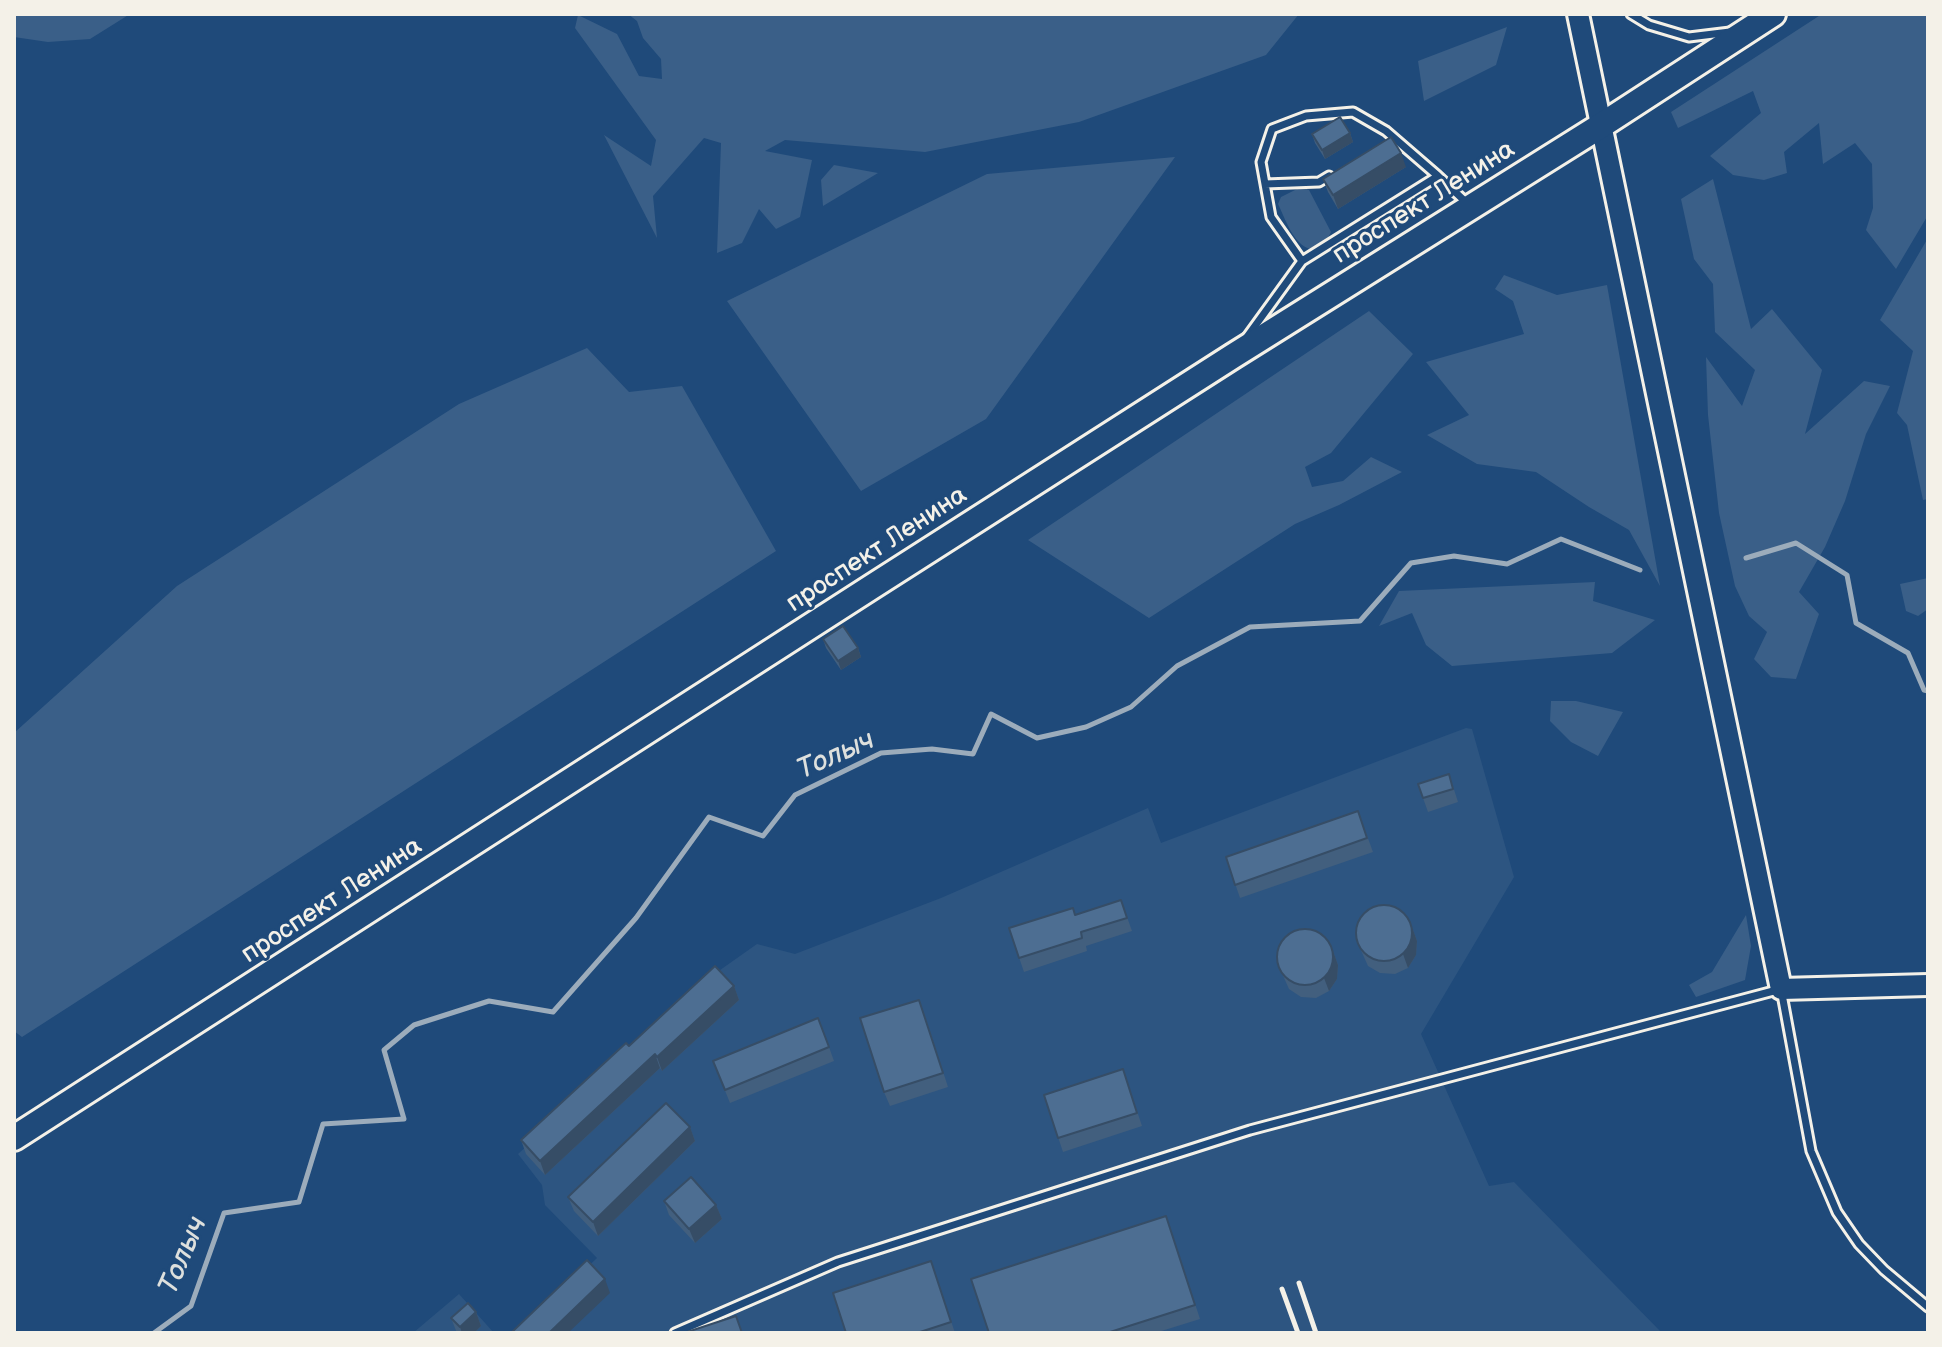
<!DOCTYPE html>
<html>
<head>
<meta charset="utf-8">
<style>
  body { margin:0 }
  #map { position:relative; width:1942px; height:1347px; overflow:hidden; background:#1f4a7a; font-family:"Balsamiq Sans",sans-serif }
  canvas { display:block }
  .frame { position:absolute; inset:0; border:16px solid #f4f1e8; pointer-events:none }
</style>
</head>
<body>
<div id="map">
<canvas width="1942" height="1347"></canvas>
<div class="frame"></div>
</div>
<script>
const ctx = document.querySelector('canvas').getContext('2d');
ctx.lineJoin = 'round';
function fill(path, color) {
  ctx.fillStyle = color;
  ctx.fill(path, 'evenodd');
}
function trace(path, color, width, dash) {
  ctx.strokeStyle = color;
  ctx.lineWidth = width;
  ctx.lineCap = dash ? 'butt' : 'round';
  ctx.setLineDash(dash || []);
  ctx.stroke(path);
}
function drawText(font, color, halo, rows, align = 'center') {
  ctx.font = font + ' "Balsamiq Sans",sans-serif';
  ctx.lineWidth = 6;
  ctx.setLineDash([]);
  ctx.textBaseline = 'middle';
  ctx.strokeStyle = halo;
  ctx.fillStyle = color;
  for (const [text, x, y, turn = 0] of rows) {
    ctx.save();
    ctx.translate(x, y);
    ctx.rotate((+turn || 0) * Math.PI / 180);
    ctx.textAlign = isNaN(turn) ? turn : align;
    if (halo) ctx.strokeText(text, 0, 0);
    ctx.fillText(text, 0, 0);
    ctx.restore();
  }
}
const built = new Path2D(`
  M1466 728 1472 729 1514 877 1421 1034 1489 1186 1514 1182 1662 1333H519L597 1258 545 1205 542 1185 518 1154 713 975 757 944 795 954 941 898 1148 808 1161 843Z
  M459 1294 494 1333H413Z`);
const green = new Path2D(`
  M14 14H130L90 39 48 42 14 37Z
  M628 14H1299L1266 55 1079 122 925 152 785 140 765 151 812 160 800 217 776 229 759 209 742 243 717 253 721 143 704 138 653 196 657 238 604 135 651 166 656 140 575 28 578 15 617 34 639 76 662 79 661 59 643 38 637 21Z
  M1822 14H1928V215L1896 269 1866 230 1873 208 1872 164 1855 143 1823 164 1819 123 1784 152 1787 173 1764 180 1733 175 1710 156 1761 113 1753 91 1678 128 1671 112Z
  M1507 27 1496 65 1424 101 1418 61Z
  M1175 157 986 419 861 491 727 301 987 174Z
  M834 165 878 173 823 206 821 180Z
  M1713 179 1751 329 1772 309 1822 370 1805 434 1864 381 1890 386 1866 434 1845 501 1825 547 1799 592 1819 614 1796 679 1771 677 1754 659 1767 632 1749 616 1735 586 1719 513 1708 415 1706 357 1742 406 1755 370 1715 332 1713 284 1694 259 1681 199Z
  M1301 187 1309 190 1331 232 1328 238 1310 249C1293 244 1285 218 1278 204L1281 197Z
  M1928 238V499L1923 500 1907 425 1897 413 1913 351 1880 320Z
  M1504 275 1557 295 1607 285 1660 586 1629 530 1589 507 1536 472 1477 464 1427 435 1469 415 1426 362 1524 334 1513 301 1495 289Z
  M1369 311 1413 354 1331 453 1305 467 1312 487 1343 481 1371 457 1402 472 1339 505 1295 524 1149 618 1028 540Z
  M587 348 629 392 682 386 776 551 22 1037 14 1031V733L177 586 459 404Z
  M1928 578V609L1918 616 1906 611 1900 584Z
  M1595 582 1593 601 1655 620 1612 653 1452 666 1426 645 1412 613 1379 626 1399 591Z
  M1551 701H1576L1623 712 1598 756 1571 742 1550 721Z
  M1746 915 1751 946 1745 980 1696 997 1689 985 1712 972Z`);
const stream = new Path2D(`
  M1746 558 1796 543 1847 575 1856 623 1908 653 1924 690 1928 691
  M154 1333 191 1306 224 1213 299 1202 323 1124 404 1119 384 1050 414 1025 489 1001 553 1012 636 918 709 817 763 836 795 795 881 753 932 749 973 754 991 714 1037 738 1086 727 1131 707 1177 666 1250 627 1360 621 1411 563 1454 556 1507 564 1561 539 1640 570`);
const lane = new Path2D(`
  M1631 14 1649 25 1689 37 1730 32
  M1265 184 1319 182 1329 176
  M1302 261 1271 217 1261 162 1272 129 1306 116 1353 112 1386 131 1438 176
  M1247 337 1302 261 1438 176 1469 205
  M675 1333 838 1262 1250 1130 1781 989 1811 1151 1837 1212 1859 1244 1884 1270 1928 1307`);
const secondary = new Path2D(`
  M1578 14 1781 989 1928 985`);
const primary = new Path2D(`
  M14 1138 873 586 1233 356 1602 125 1773 14`);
const rail = new Path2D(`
  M1299 1283 1316 1333
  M1282 1289 1298 1333`);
const wall = new Path2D(`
  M1350 133 1353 142 1325 159 1315 143 1312 134Z
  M1406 167 1338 209 1328 192 1323 179Z
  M823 639 858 648 861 657 841 670 826 648Z
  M1449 774 1458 802 1428 812 1418 784Z
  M1358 811 1373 852 1240 898 1226 857Z
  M1121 900 1132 931 1086 946 1087 951 1024 972 1009 928 1075 915Z
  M1412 927 1417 941 1416 955 1408 968 1395 974 1380 973 1368 966 1356 939Z
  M1333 951 1338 965 1337 979 1329 991 1316 998 1301 997 1289 989 1277 962Z
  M734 986 739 1000 662 1071 660 1068 545 1175 526 1154 521 1140Z
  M924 1013 948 1087 890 1106 884 1092Z
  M829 1047 834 1061 730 1103 713 1061Z
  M1123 1069 1142 1126 1063 1152 1044 1095Z
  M690 1127 695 1141 598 1236 574 1211 568 1197Z
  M664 1201 716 1205 722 1219 695 1243 669 1215Z
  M1171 1230 1200 1319 1155 1333H989Z
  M931 1261 955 1333H846Z
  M476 1312 481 1326 474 1333H457L451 1318Z`);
const shadedWall = new Path2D(`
  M1350 133 1353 142 1325 159 1322 150Z
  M1401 153 1406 167 1338 209 1333 195Z
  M858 648 861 657 841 670 838 661Z
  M1412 927 1417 941 1416 955 1408 968 1403 954Z
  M1333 951 1338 965 1337 979 1329 991 1324 978Z
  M734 986 739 1000 662 1071 657 1057Z
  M655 1054 660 1068 545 1175 540 1161Z
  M690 1127 695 1141 598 1236 593 1222Z
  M716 1205 722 1219 695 1243 689 1229Z
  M605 1279 610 1293 568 1333H549Z
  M476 1312 481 1326 474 1333H462L460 1327Z`);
const building = new Path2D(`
  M1340 117 1350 133 1322 150 1312 134Z
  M1391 137 1401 153 1333 195 1323 179Z
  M843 626 858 648 838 661 823 639Z
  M1449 774 1453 789 1423 798 1418 784Z
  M1358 811 1367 838 1235 885 1226 857Z
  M1121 900 1127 918 1081 932 1082 938 1019 958 1009 928 1073 908 1075 915Z
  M1356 933a28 28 0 1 1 56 0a28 28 0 1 1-56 0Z
  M1277 957a28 28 0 1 1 56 0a28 28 0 1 1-56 0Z
  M715 966 734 986 657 1057 655 1054 540 1161 521 1140 626 1043 629 1046Z
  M919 1000 943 1073 884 1092 860 1018Z
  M818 1018 829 1047 725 1090 713 1061Z
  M1123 1069 1137 1113 1058 1138 1044 1095Z
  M666 1103 690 1127 593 1222 568 1197Z
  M691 1177 716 1205 689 1229 664 1201Z
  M1166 1216 1195 1305 1107 1333H989L971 1279Z
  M587 1260 605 1279 549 1333H511Z
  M931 1261 951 1322 917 1333H846L833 1293Z
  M468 1303 476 1312 460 1327 451 1318Z
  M736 1316 742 1333H684Z`);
const streetNames = [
  ["проспект Ленина",1424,203,-32],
  ["проспект Ленина",877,550,-33],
  ["проспект Ленина",332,901,-33]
];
const waterNames = [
  ["Толыч",836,756,-24],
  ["Толыч",184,1256,-67]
];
fill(built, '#2d5581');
fill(green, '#3a5f88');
trace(stream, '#9cacbb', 5);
trace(lane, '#f4f1e8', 13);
trace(secondary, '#f4f1e8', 26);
trace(primary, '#f4f1e8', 30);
trace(lane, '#1f4a7a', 7);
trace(secondary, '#1f4a7a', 20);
trace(primary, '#1f4a7a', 24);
trace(rail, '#f4f1e8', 5);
fill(wall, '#425f7e');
fill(shadedWall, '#364d66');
fill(building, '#4d6e92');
trace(building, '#364d66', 2);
drawText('26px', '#f4f1e8', '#1f4a7a', streetNames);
drawText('italic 28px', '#dee0dd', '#1f4a7a', waterNames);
</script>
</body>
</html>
